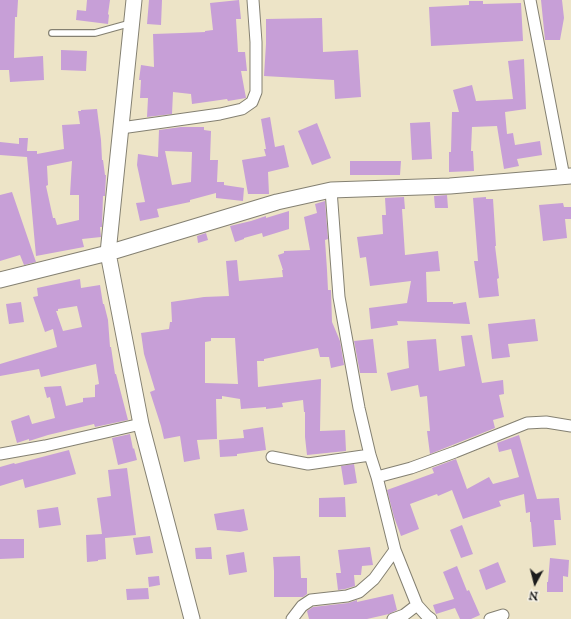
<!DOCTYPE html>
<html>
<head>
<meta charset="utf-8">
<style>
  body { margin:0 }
  #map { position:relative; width:571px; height:619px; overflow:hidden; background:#ede4c7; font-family:"IM FELL Great Primer",serif }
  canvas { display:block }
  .north { position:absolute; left:515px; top:563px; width:40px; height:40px; -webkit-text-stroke:3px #f7f3e8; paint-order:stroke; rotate:187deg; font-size:11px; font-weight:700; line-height:16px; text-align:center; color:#1c1c1c }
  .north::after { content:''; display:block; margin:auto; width:14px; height:18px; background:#1c1c1c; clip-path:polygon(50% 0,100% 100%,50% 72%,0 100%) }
</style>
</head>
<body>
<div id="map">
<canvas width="571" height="619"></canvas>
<div class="north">N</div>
</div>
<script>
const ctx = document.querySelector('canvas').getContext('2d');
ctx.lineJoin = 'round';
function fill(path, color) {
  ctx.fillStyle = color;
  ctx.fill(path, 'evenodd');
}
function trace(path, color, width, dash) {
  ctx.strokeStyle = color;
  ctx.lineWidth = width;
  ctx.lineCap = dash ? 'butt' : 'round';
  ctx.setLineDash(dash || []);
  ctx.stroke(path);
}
const building = new Path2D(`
  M0 0H18L17 17H15L14 58 43 56 44 80 10 82 9 70H0Z
  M87 0H110L108 14 109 15 108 24 76 20 77 10 86 11Z
  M149 0H162L161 25 147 24Z
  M239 0 241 19H236L238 52H245L247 71H241L246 98 228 101 227 99 192 104 191 94 173 92 172 114 147 117 148 98H140L141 80H139L141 65 154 67 153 34 182 33 205 32V31L213 30 210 3Z
  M541 0H562L564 18 560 40H545Z
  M469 1H483V4L521 3 523 41 431 46 429 7 469 5Z
  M322 18 323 52 358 50 361 97 335 99 334 80 264 76 266 44V19Z
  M61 50 87 51 86 71 61 70Z
  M524 59 526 109 505 112 507 134 513 133 515 145 540 141 542 155 517 159 519 166 504 169 497 126 472 127 471 151H473L474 171 449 172V152H451L452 112H459L453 90 472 85 476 101 513 99 508 61Z
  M97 109 101 140 102 160H103L105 175H106L105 196H103L102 227H100L101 237 82 239 84 247 36 256 27 157 0 155V142L19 144V138H28L27 151H37V154L64 149 62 125 80 124 78 111H81V110ZM72 161 70 195H79V220L57 225 55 218H53L46 186 48 185 47 166Z
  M270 117 275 147 284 145 289 167 268 172 269 194H248L242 160 266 156 264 149H266L261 119Z
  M430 122 432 159 412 160 410 123Z
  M317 123 331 158 312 165 298 131Z
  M181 127H204V130L211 131 210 160H218L217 182H224V185L244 188 243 201 216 198V193L190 200V202L157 209 159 217 140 221 136 203 145 202 137 165 138 154 158 157 159 130ZM165 151 192 152 191 182 172 185Z
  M350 161H401L400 175H350Z
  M12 192 36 262 24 265 20 255 0 261V195Z
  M447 195 448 208H435L434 196Z
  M404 197 405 209H402L405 255 438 251 440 271 426 272 427 302H453V304L466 302 470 324 397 321 398 325 371 329 369 308 407 303 411 281 370 286 366 257 360 258 357 237 383 234 382 215H386L385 198Z
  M486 197V199H493L496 246H495L499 278 497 279 499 296 479 298 474 261H478L473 198Z
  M325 201 328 239 325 240 327 270 328 290H331L332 322 340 341 344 365 331 368 329 357H320L318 348 264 359V361H257L258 387 321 379 320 431 345 430 346 451 307 455 305 437V412H304L303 400 282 403 283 407 266 409V407L241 409 240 399 222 396V399H216L217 439 197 440 200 459 184 462 180 436 164 439 161 426 150 392 155 390 144 354 141 333 169 329 170 322H172L171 302 204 297 229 296 226 261 237 260 239 281 283 277 282 270H283L278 255 284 253V251L310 250 304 217 317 213 315 204ZM211 338H235L238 384 205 383V342L211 341Z
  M563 203 564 207H571V219H565L567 238 543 241 539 205Z
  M289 211V229L263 237 262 233 244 238V239L235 242 230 226 251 221 266 216V218Z
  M206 233 208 240 198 243 197 236Z
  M80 279 81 288 100 285 103 304H104L108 320 110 347H111L115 374H116L128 420 95 427 94 424 48 435 29 441V439L17 443 11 421 29 415 32 424 55 418 50 397 47 398 44 387 61 386 66 406 83 402V398L95 397V385L99 384 96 364 41 377 39 369 0 376V364L57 347 53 329 45 332 33 297 38 296 37 288ZM77 306 82 327 63 331 56 311H58V309Z
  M21 302 24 322 9 324 6 304Z
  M535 319 538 341 508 344 510 357 492 359 488 324Z
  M472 335 482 383 503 380 504 394 499 395 504 417 493 420 495 428 430 454 427 431H430L427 396 420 397 418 385 391 391 387 373 409 368 407 341 436 339 439 371 465 366 461 336Z
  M373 339 377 373H360L354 341Z
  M263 427 266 450 237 454V456L220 457 219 440 244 438 243 430Z
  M130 434 133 449 134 448 137 460 118 465 112 438Z
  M519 435 537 499 559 498 561 520H554L556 545 533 547 531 522H530V512L526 513 524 494 499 501 501 506 463 519 452 490 438 496 437 494 410 504 419 529 401 536 394 517 387 490 434 473 432 468 456 459 467 489 489 477 493 484 519 477 511 449 499 452 497 443Z
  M69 450 76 474 25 488 23 479 0 486V467L14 463 15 464Z
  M354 464 357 483 344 485 341 466Z
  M127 468 136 535 105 538 106 559 98 560V561L87 562 86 535 102 534 97 498 111 496 108 470Z
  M345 497 346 517H319V498Z
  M58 507 61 525 39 528 37 510Z
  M244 509 248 530 240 532 217 530 214 514Z
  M462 525 473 554 461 558 450 530Z
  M150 536 153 553 136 555 133 538Z
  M0 539H24V558L0 559Z
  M211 547 212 559H196L195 548Z
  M370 547 373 565 362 566 361 575H354L355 586 345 589 338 590 336 573H341L338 550Z
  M244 552 247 572 229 575 226 555Z
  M300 556 301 578H307V594L303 597H274V571L273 557Z
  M550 558 569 560 568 577 563 576V592H547V582H548Z
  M498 562 506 582 486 590 479 570Z
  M457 566 467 591 469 590 480 615 471 619H460L455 608 436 614 433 605 454 599 443 572Z
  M159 576 160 585 149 587 148 577Z
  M148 588 149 599 127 600 126 589Z
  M393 594 397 610 389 614 367 619H309L307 611 313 607 348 603 357 600V602Z`);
const lane = new Path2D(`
  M52 33H95L131 23`);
const street = new Path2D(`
  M530 0 564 177
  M121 128 220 114 242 109 252 102 256 92V42L253 0
  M331 190 339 297 359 408 370 455 377 477 411 468 455 452 527 423 546 422 571 426
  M0 454 45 446 141 424
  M272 457 308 464 370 455
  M377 477 395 550 417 605 427 616 431 619
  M292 619 302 606 311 600 347 596 359 592 374 579 395 550
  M393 619 404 615 417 605
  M490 619 503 615`);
const secondary = new Path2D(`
  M134 0 108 253 141 424 192 619
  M0 280 108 253 277 202 331 190 450 186 571 176`);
fill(building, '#c79fd7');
trace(lane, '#848072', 8);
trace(street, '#848072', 13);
trace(secondary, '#848072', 17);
trace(lane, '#fff', 5.5);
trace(street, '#fff', 11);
trace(secondary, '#fff', 15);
</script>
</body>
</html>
